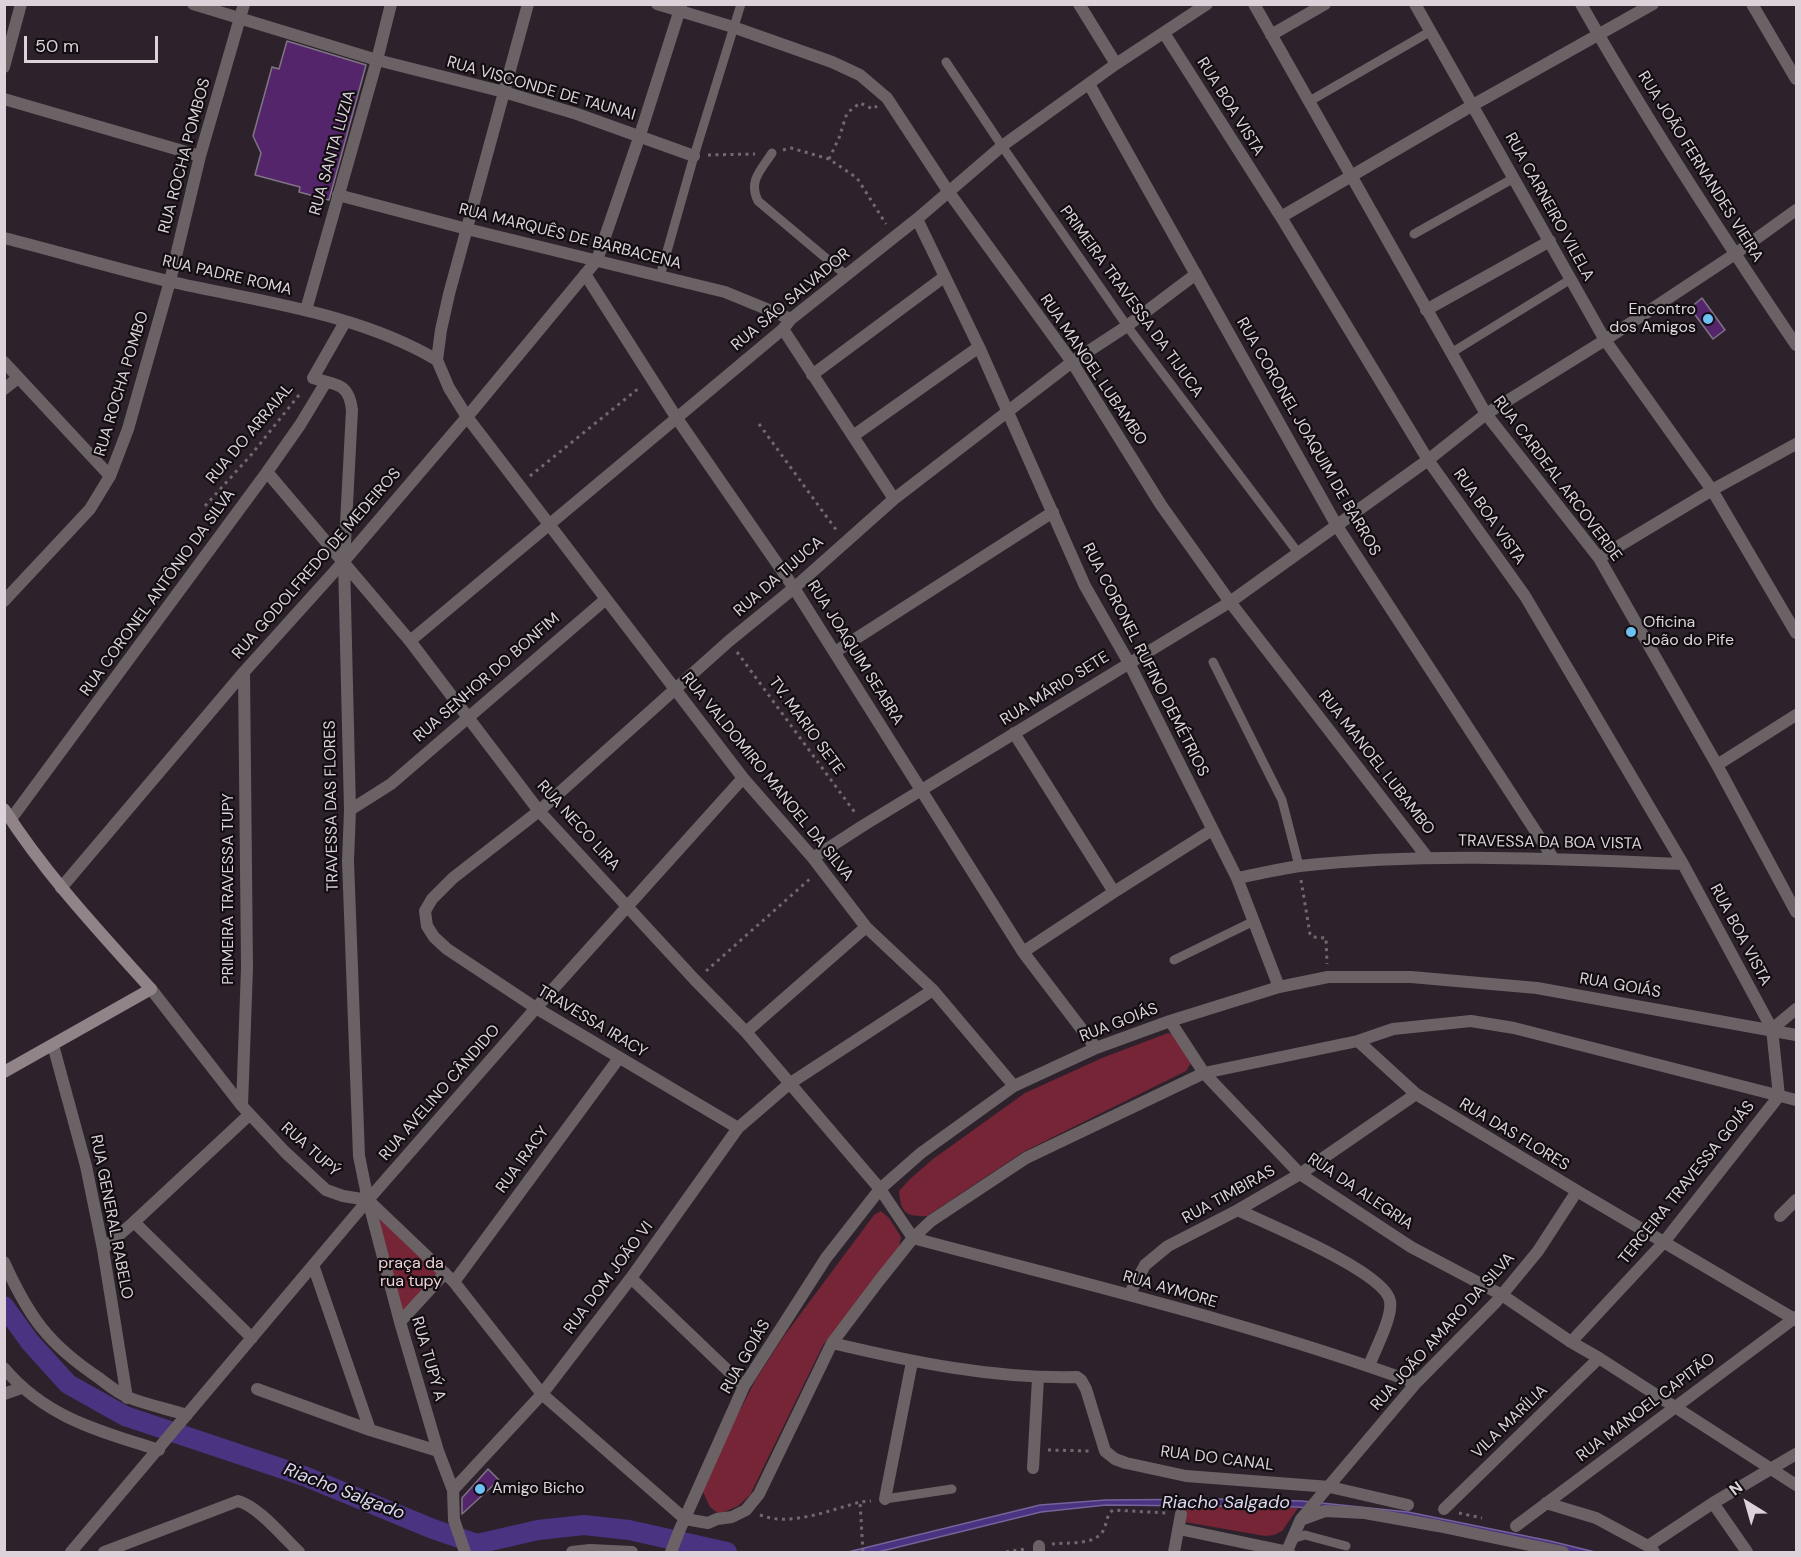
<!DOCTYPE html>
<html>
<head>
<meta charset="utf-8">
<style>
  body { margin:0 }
  #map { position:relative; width:1801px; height:1557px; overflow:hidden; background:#2d222b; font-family:"DM Sans",sans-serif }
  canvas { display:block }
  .frame { position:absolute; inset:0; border:6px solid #dbd3d9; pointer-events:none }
  .north { position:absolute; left:1717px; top:1473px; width:60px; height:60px; -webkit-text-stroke:4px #120d11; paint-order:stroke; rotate:323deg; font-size:16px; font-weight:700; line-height:24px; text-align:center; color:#dbd3d9 }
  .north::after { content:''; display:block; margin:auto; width:21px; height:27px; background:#dbd3d9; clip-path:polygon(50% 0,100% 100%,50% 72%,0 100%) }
  .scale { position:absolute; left:24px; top:36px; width:134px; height:27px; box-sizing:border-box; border:3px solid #dbd3d9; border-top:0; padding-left:8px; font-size:18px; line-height:21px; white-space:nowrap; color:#dbd3d9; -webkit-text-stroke:4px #120d11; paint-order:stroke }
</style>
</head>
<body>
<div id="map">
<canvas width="1801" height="1557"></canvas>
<div class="frame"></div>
<div class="north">N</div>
<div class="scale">50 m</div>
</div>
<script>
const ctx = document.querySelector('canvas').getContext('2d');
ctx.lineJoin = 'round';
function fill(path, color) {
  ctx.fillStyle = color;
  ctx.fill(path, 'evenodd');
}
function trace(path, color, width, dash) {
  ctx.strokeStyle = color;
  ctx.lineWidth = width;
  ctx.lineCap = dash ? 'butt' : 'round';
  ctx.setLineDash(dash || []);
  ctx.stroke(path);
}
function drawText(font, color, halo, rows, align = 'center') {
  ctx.font = font + ' "DM Sans",sans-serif';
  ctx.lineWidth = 4.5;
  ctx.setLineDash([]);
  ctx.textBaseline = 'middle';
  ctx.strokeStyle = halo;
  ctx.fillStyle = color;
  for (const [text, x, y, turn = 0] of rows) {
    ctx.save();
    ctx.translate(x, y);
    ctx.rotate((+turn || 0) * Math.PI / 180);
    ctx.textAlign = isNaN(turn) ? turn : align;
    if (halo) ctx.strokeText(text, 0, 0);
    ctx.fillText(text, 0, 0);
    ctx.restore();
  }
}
const green = new Path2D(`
  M1168 1033 1178 1036 1191 1063 1186 1071 1023 1152 927 1216C906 1217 901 1213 899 1191L910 1179 933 1159 1025 1093 1102 1058Z
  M368 1200 445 1273 400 1322Z
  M881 1211 889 1218 901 1237 899 1247 823 1345 750 1495 738 1506 719 1514 710 1507 702 1490 707 1474 755 1381 784 1336 874 1215Z
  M1187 1506 1298 1508 1282 1531 1274 1535 1265 1536 1185 1522Z`);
const water = new Path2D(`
  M1230 1499 1302 1501 1408 1512 1550 1541 1595 1552H1570L1555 1548 1324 1510 1298 1507 1106 1505 1041 1512 878 1552H848L1040 1505 1106 1500Z`);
const canal = new Path2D(`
  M4 1306 30 1342 68 1384 125 1416 304 1476 433 1529 477 1544 538 1530 584 1525 629 1530 727 1552`);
const building = new Path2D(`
  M287 41 366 65 329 200 299 192 300 187 255 175 261 153 253 136 272 67 279 69Z
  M1702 298 1725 330 1713 339 1690 308Z
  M488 1469 499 1480 462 1514V1498Z`);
const path = new Path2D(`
  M783 150 791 148 829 159 857 178 886 224
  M708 155 755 154
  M829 159 839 138 847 113 860 103 873 109 877 106
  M759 424 837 531
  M530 476 639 388
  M205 506 251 455 299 395
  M737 652 856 814
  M1301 880 1310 934 1312 937 1326 938 1327 964
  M706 971 811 878
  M1048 1450 1089 1451
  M1459 1513 1482 1518
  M760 1515C790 1527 830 1510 860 1502
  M1052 1544C1066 1542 1094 1546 1103 1531 1107 1524 1106 1515 1113 1510L1166 1513
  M863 1552 860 1502 871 1501
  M1006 1552 1025 1549`);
const lane = new Path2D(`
  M946 62 1002 146 1127 326 1299 554
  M1308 102 1431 31
  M772 153C761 170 748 181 758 201L846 275
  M1414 234 1514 178
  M660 276 694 156 741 4
  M1451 353 1571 279
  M1213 662 1282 800 1299 866
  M1174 960 1252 922
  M885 1499 952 1489
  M1292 1539 1305 1535 1346 1546`);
const street = new Path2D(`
  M193 4 377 60 504 92 577 114 694 156
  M528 4 449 294 441 330 437 360 449 388 467 417 743 778 813 858 866 927 933 990 1014 1086
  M657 4 733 27 832 62 860 75 887 98 948 191 1072 362 1161 505 1230 602 1427 857
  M1079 4 1116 64
  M1254 4 1486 414 1599 558 1717 765 1796 912
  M1415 4 1605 340 1712 490 1796 633
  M1581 4C1647 121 1721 234 1796 345
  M1752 4 1796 79
  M1164 33 1281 217 1428 460 1525 596 1683 864 1772 1029 1779 1096 1664 1242 1571 1342
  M1271 35 1325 4
  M4 67 21 4
  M1089 84 1337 526 1553 858
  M4 99 200 156
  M338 195 467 229 725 292 791 319
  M1281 217 1473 105 1653 4
  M917 219 979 347 1085 586 1129 663 1237 878 1279 987
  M4 238C60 252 116 269 172 282 261 302 358 313 437 360
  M585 274 676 417 794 588 1023 952 1096 1048
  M306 310 377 60 391 4
  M1426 310 1550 241
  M345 322 313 378C335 385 349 382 352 410L344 561 350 810 348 861 359 1156 368 1200 400 1322 438 1451 453 1490 454 1520 465 1552
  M783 329 894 499
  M4 362 110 476
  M812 375 944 277
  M4 389 18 378
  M853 436 979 347
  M267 472 410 641 539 811 695 980 746 1032 880 1189 913 1238
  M1599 558 1712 490 1796 444
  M4 601 90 509 110 476 128 429 170 281 200 156 244 4
  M410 641 783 329 791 319 917 219 1002 146 1116 64 1207 4
  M835 652 1053 512
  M1014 733 1114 892
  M1717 765 1796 715
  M350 810 391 784 606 599
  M11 819 267 472 300 425 326 382
  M813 858 864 825 1230 602 1428 460 1486 414 1605 340 1735 254 1796 210
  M1237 878C1258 874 1279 869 1300 866 1427 852 1556 859 1683 864
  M61 888 244 672 344 561 467 417 597 260 640 135 681 6
  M1023 952 1114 892 1212 830
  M151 989 242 1106 285 1152 326 1190 343 1196 368 1200 454 1282 542 1394 685 1519 708 1523 717 1519 732 1517 746 1510 759 1494 832 1343 878 1282 913 1238 931 1221 1026 1158 1204 1073 1358 1041 1393 1029 1471 1021 1514 1028 1796 1100
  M1170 1021 1204 1073 1300 1174 1411 1247 1502 1295 1571 1342 1599 1358 1796 1485
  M1772 1029 1796 1009
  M746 1032 866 927
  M1358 1041 1416 1094 1577 1191 1796 1320
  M53 1045 86 1166 103 1249 127 1398
  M242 1106 247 968 244 672
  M738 1128 536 1008 447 949 434 937 427 926 425 911 432 899 453 878 539 811 729 641 794 588 894 499 1072 362 1127 326 1196 274
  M1238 1210C1267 1224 1385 1272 1390 1301 1393 1317 1375 1349 1369 1366
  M1780 1216 1796 1200
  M134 1222 252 1338
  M913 1238C1081 1283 1252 1323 1416 1383
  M103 1249 134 1222 249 1115
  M4 1262C29 1317 48 1344 99 1378 108 1385 119 1394 130 1398 148 1405 168 1409 187 1415
  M313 1265 370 1430
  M631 1278 744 1386
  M454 1282 619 1058
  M1129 1295 1145 1265 1168 1246 1238 1210 1300 1174 1416 1094
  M400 1322 445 1273
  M832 1343C912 1362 994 1379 1077 1377L1081 1380 1086 1389 1105 1451 1115 1459 1126 1463 1186 1476 1330 1487 1408 1505
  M4 1368C46 1418 100 1431 159 1450
  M257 1389 370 1430 438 1451
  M4 1394 21 1388
  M1033 1468 1038 1378
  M453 1490 542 1394 631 1278 738 1128 789 1084 933 990
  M885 1499 912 1362
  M1546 1503 1596 1518 1648 1546 1654 1552
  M1713 1503 1747 1552
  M1444 1509 1599 1358
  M1303 1519 1325 1511 1365 1513 1438 1526 1563 1552
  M1516 1526 1796 1317
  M1179 1529 1289 1552
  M1648 1546 1713 1503 1796 1454
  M1287 1551 1301 1519 1416 1383 1496 1302 1538 1251 1577 1191
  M71 1552 368 1200 536 1008 743 778
  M104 1552 238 1501C258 1506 284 1538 299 1552
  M572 1552 590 1550 632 1552
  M671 1552 680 1529 744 1386 826 1258 880 1189 921 1153 1014 1086 1096 1048 1170 1021 1279 987 1328 977H1411L1537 988 1796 1035
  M1039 1552V1546
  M1174 1552 1181 1514`);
const secondary = new Path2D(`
  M4 809C46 875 99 931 151 989L4 1072`);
const markers = [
  [1708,319,6,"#6ec2f3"],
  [1631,632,6,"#6ec2f3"],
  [480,1489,6,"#6ec2f3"]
];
const streetNames = [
  ["RUA VISCONDE DE TAUNAI",541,89,16],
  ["RUA BOA VISTA",1230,107,58],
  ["RUA SANTA LUZIA",333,153,-74],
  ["RUA ROCHA POMBOS",185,156,-75],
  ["RUA JOÃO FERNANDES VIEIRA",1700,167,58],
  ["RUA CARNEIRO VILELA",1549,207,61],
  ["RUA MARQUÊS DE BARBACENA",570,237,14],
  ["RUA PADRE ROMA",227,276,13],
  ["RUA SÃO SALVADOR",791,300,-40],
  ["PRIMEIRA TRAVESSA DA TIJUCA",1131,302,54],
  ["RUA MANOEL LUBAMBO",1093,370,56],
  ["RUA ROCHA POMBO",122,384,-73],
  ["RUA DO ARRAIAL",250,434,-50],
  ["RUA CORONEL JOAQUIM DE BARROS",1308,437,60],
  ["RUA CARDEAL ARCOVERDE",1557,479,53],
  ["RUA BOA VISTA",1489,517,55],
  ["RUA GODOLFREDO DE MEDEIROS",317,564,-49],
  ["RUA DA TIJUCA",779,577,-41],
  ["RUA CORONEL ANTÔNIO DA SILVA",158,593,-54],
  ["RUA JOAQUIM SEABRA",855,653,58],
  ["RUA CORONEL RUFINO DEMÉTRIOS",1145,660,63],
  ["RUA SENHOR DO BONFIM",487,678,-41],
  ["RUA MÁRIO SETE",1055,689,-32],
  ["TV. MARIO SETE",806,726,54],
  ["RUA MANOEL LUBAMBO",1376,763,52],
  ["RUA VALDOMIRO MANOEL DA SILVA",767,777,51],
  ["TRAVESSA DAS FLORES",332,806,-91],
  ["RUA NECO LIRA",578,826,48],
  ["TRAVESSA DA BOA VISTA",1550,843,1],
  ["PRIMEIRA TRAVESSA TUPY",229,889,-90],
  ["RUA BOA VISTA",1740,935,62],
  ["RUA GOIÁS",1620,986,10],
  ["TRAVESSA IRACY",592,1022,31],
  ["RUA GOIÁS",1119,1023,-21],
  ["RUA AVELINO CÂNDIDO",440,1093,-49],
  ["RUA DAS FLORES",1514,1135,31],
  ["RUA TUPÝ",310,1150,42],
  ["RUA IRACY",523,1160,-54],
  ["TERCEIRA TRAVESSA GOIÁS",1687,1183,-51],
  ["RUA DA ALEGRIA",1360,1192,34],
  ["RUA TIMBIRAS",1229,1195,-29],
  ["RUA GENERAL RABELO",111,1217,79],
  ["RUA DOM JOÃO VI",609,1278,-53],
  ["RUA AYMORE",1170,1290,16],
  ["RUA JOÃO AMARO DA SILVA",1443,1332,-48],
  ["RUA GOIÁS",746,1357,-60],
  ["RUA TUPÝ A",428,1359,74],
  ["RUA MANOEL CAPITÃO",1646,1408,-37],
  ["VILA MARÍLIA",1510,1422,-44],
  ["RUA DO CANAL",1217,1459,7]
];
const poiNames = [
  ["Encontro",1696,310,"right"],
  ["dos Amigos",1696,328,"right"],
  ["Oficina",1643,623],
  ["João do Pife",1643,641],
  ["Amigo Bicho",492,1489]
];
const parkNames = [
  ["praça da",411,1264],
  ["rua tupy",411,1282]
];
const waterNames = [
  ["Riacho Salgado",344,1492,21],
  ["Riacho Salgado",1226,1503]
];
fill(green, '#762536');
fill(water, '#4a3380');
trace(water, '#76639b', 1.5);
trace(canal, '#4a3380', 20);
fill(building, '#55256c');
trace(building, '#7e7583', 1.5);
trace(path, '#726870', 3, [3, 4.5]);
trace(lane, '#6a6265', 9);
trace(street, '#6a6265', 12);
trace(secondary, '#908489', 12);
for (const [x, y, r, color] of markers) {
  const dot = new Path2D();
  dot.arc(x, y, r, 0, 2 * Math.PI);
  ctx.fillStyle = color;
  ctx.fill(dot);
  trace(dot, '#120d11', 2);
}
drawText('16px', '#dbd3d9', '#120d11', streetNames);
drawText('16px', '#dbd3d9', '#120d11', poiNames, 'left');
drawText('16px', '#f0d4d7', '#120d11', parkNames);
drawText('italic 18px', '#dcd8ef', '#120d11', waterNames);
</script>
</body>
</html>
